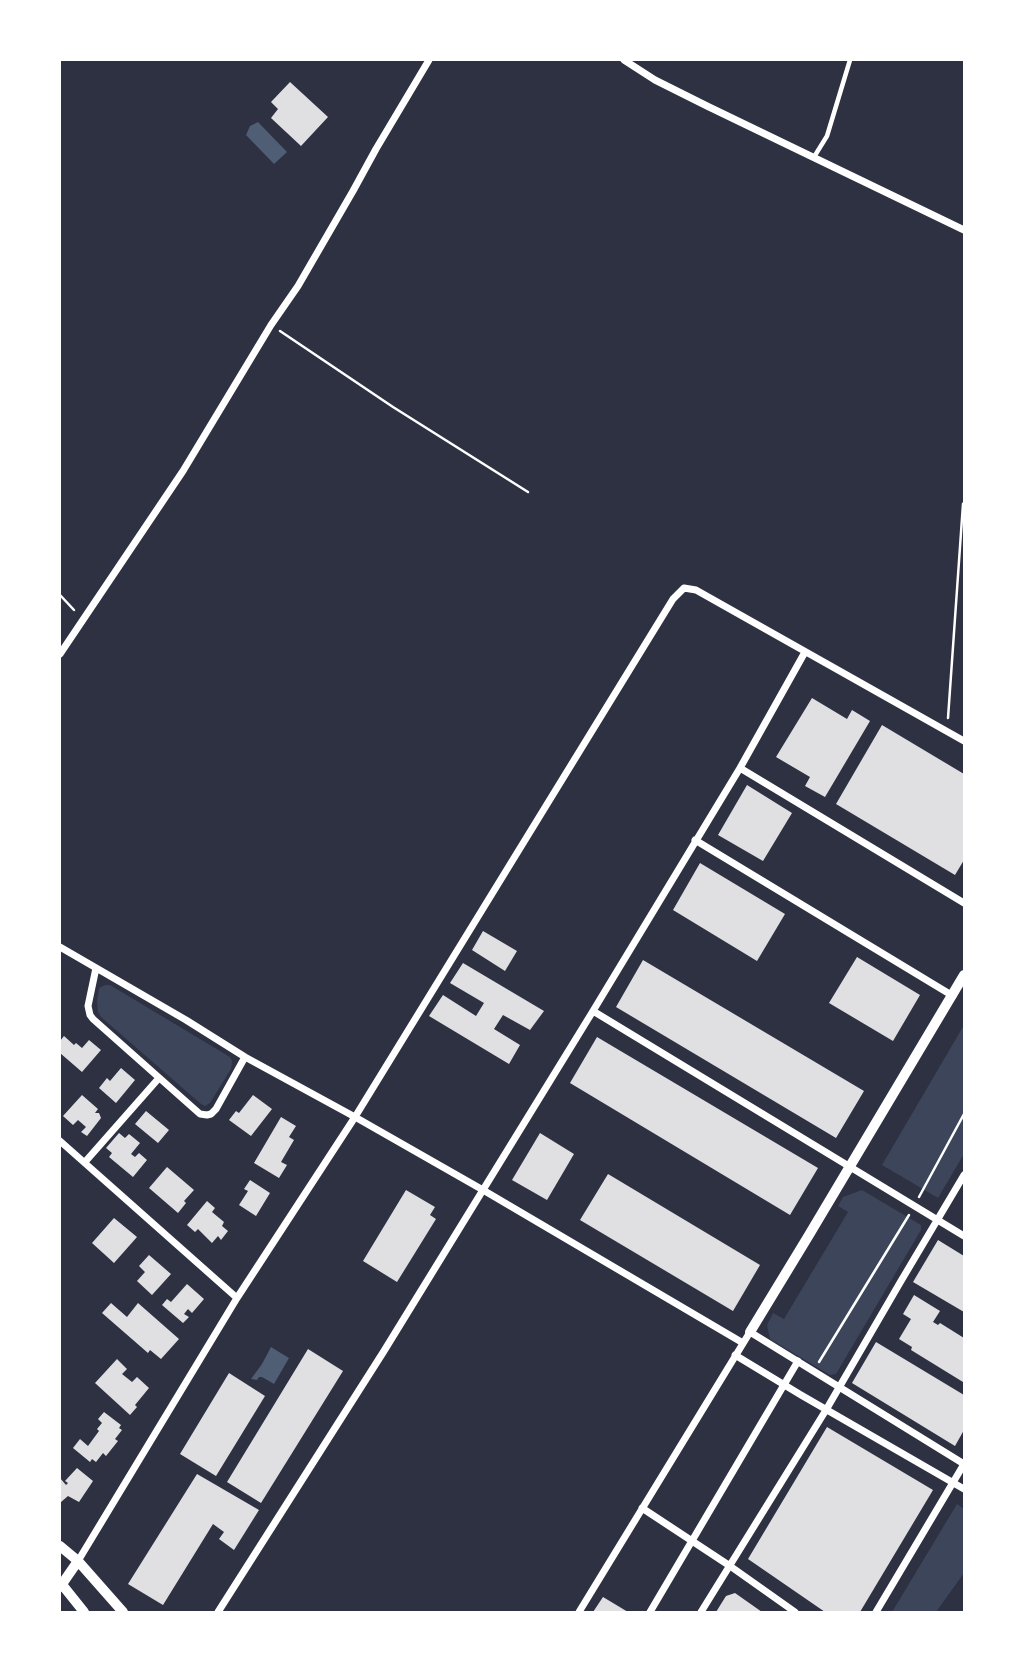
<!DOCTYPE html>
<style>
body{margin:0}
#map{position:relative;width:1024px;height:1672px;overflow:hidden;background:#2d3142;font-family:"Archivo Narrow",sans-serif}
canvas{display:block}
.frame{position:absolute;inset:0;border:61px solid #fff;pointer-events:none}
</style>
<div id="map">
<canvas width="1024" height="1672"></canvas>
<div class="frame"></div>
</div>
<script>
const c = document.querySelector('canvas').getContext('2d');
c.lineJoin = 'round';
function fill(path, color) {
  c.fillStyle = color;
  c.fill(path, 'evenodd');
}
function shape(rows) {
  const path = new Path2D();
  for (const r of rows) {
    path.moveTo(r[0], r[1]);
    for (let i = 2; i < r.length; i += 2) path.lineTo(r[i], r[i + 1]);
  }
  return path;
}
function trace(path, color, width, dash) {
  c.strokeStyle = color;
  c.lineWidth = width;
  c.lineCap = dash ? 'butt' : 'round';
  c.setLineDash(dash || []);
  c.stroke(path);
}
fill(shape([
 [105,985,110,985,230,1057,232,1061,231,1069,210,1103,205,1106,201,1104,101,1017,98,1012,97,1001,99,988],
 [964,1025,964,1154,938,1198,882,1165],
 [862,1190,921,1225,921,1230,836,1374,830,1375,770,1339,767,1325,773,1313,784,1319,848,1212,838,1206,843,1197],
 [957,1504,964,1509,964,1573,936,1612,892,1612]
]), '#3c4559');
fill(shape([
 [258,122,287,152,274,164,246,135,250,126],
 [271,1347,289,1358,274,1384,262,1377,259,1377,257,1380,251,1379,262,1364]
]), '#4f5d75');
fill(shape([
 [290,82,328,117,301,146,271,118,278,109,271,102],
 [812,698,847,719,852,710,870,721,825,797,805,786,810,777,776,757],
 [882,725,964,774,964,860,955,875,836,804],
 [747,785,792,813,763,861,718,835],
 [700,863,785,914,757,961,673,910],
 [483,931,517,951,505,971,472,950],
 [857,957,920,995,893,1041,829,1003],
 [643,960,864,1091,836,1138,616,1007],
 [463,963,544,1011,530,1030,503,1015,494,1029,520,1045,509,1064,429,1016,443,995,476,1016,484,1003,450,983],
 [64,1036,74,1045,76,1043,82,1048,89,1040,101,1050,82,1072,60,1053,60,1041],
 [597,1037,818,1168,790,1215,570,1083],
 [121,1068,135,1080,116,1103,99,1088,107,1078,110,1081],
 [82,1095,98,1109,95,1113,99,1113,101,1118,87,1136,81,1132,86,1127,78,1120,73,1125,63,1116],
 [253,1095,272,1109,251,1136,229,1120,236,1111,239,1113],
 [146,1111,169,1130,158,1143,135,1124],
 [281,1117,296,1126,289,1137,294,1140,281,1162,287,1165,279,1178,254,1163],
 [119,1133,125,1138,129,1134,140,1143,131,1154,135,1157,139,1153,147,1160,133,1177,109,1157,112,1153,106,1148],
 [540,1133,574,1154,547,1200,512,1180],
 [167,1167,194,1190,184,1201,186,1203,178,1213,149,1188],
 [608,1174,760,1265,733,1311,580,1220],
 [250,1180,270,1193,256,1216,239,1205,248,1191,244,1189],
 [406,1190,435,1207,430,1215,436,1219,397,1282,363,1261],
 [207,1201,215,1208,212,1212,224,1222,222,1226,228,1231,221,1240,218,1236,212,1243,198,1229,195,1232,187,1225],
 [114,1218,137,1237,114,1263,92,1243],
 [938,1240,964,1256,964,1312,913,1282],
 [149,1255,171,1274,152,1295,137,1281,145,1272,139,1266],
 [187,1284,204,1299,192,1313,188,1309,184,1314,189,1317,183,1323,162,1305,167,1299,171,1302],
 [914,1295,940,1311,933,1322,938,1325,940,1323,964,1338,964,1378,963,1382,911,1350,912,1347,899,1339,911,1319,903,1314],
 [111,1303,127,1317,138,1303,179,1339,161,1359,150,1350,148,1353,102,1313],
 [876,1342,964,1395,964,1430,955,1446,852,1383],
 [308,1349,343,1371,261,1503,227,1482],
 [117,1359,127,1369,122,1374,132,1382,137,1377,149,1388,135,1405,137,1407,130,1415,95,1383],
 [229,1373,265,1396,216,1476,180,1454],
 [104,1412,121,1425,119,1428,122,1430,115,1439,118,1441,106,1456,103,1453,96,1462,92,1459,90,1462,73,1448,80,1439,88,1446,99,1431,97,1429,102,1423,98,1419],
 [827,1427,933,1490,860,1612,825,1612,748,1559],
 [77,1468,93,1481,79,1502,68,1496,61,1502,60,1500,60,1478,66,1485,68,1483,65,1481],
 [197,1474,259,1510,234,1550,219,1539,224,1532,213,1524,163,1605,128,1584],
 [735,1593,762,1612,716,1612,726,1596],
 [603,1597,628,1612,593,1612]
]), '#e0e0e3');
trace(shape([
 [280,331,393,407,528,492],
 [60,595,74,610],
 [948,718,963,504,964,503],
 [919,1197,964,1114],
 [819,1362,909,1215]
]), '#fff', 2.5);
trace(shape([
 [814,157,827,136,850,60]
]), '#fff', 4.5);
trace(shape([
 [624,60,655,80,707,106,964,230],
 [60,654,183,471,271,325,298,286,353,191,376,149,429,60],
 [740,768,964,903],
 [695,840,953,996],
 [60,947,186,1020,245,1057,355,1117,483,1190,743,1343],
 [96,968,88,1006,90,1015,93,1019,200,1114,207,1115,211,1114,216,1109,245,1057],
 [593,1011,964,1236],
 [60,1141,237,1298],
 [85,1162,159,1078],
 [735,1355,801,1395,964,1489],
 [642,1508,730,1566,795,1612],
 [78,1561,237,1298,355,1117,673,599,684,588,696,590,964,741],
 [218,1612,384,1351,593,1011,740,768,805,652],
 [579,1612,750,1332,964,1464],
 [650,1612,798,1361],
 [701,1612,826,1410,901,1281,964,1175],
 [876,1612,964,1464]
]), '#fff', 7);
trace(shape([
 [750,1332,809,1235,964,975],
 [60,1546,78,1561,123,1612],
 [60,1582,84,1612],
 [60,1587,78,1561]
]), '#fff', 10);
</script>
